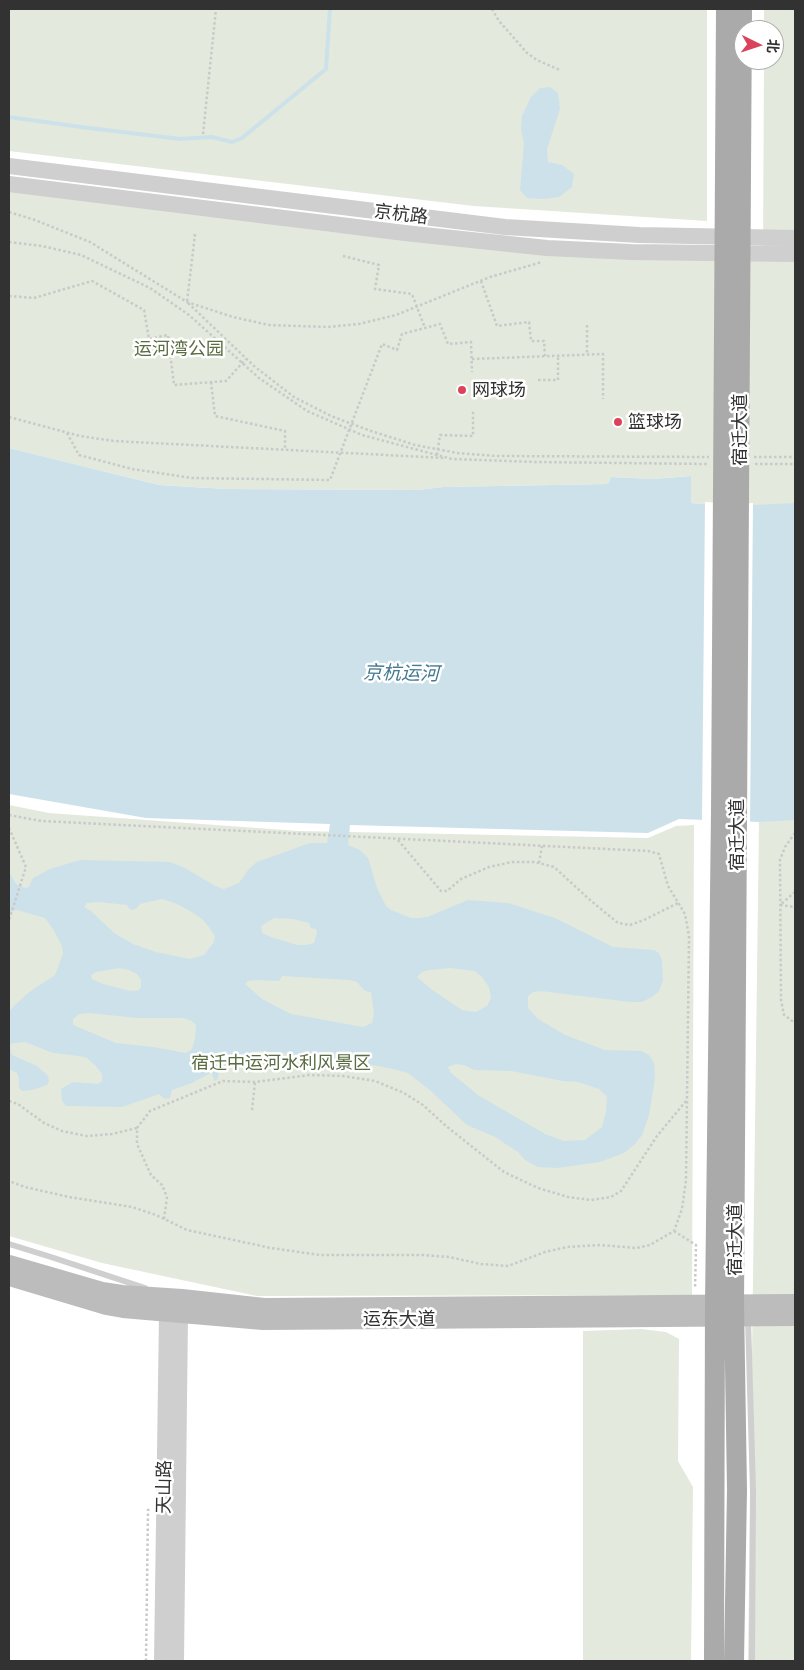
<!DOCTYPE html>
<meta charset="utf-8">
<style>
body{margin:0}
#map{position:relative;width:804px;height:1670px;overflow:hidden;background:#fff;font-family:Ubuntu,"Noto Sans SC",sans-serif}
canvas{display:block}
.frame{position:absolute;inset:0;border:10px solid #323232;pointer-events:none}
.north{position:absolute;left:734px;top:20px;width:50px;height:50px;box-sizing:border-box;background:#fff;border:1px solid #adadad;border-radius:50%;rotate:94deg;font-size:14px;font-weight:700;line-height:20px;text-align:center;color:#323232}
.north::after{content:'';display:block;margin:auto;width:18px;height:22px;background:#db435d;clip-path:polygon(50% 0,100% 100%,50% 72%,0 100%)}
</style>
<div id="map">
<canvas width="804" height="1670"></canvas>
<div class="frame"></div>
<div class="north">北</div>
</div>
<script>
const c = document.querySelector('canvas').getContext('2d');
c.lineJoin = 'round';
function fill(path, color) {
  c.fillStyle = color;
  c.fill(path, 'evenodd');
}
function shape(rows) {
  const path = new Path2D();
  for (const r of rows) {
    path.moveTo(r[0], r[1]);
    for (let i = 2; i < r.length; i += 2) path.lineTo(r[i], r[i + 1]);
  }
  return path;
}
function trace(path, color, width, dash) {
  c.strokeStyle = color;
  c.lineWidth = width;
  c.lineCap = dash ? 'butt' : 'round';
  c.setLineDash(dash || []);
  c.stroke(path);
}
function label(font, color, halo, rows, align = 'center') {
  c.font = font + ' Ubuntu,"Noto Sans SC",sans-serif';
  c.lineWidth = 5;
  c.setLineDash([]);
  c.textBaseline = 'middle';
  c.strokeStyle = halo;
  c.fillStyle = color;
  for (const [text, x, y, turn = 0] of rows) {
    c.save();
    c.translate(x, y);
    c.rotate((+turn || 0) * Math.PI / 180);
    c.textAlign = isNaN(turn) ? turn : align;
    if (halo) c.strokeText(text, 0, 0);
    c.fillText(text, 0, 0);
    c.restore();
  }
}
fill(shape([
 [9,9,707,9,707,221,474,206,9,151],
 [764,9,795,9,795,1661,748,1661,759,822,759,505,734,506,691,503,690,476,653,479,611,477,608,484,443,487,418,490,226,489,159,485,9,448,9,188,331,232,763,260,764,60,774,60,774,30,764,30],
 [9,805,49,813,299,831,648,838,676,826,694,825,692,1295,257,1296,102,1263,9,1236],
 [641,1329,666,1332,679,1339,678,1461,693,1487,691,1661,583,1661,583,1331]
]), '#e3e9dc');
fill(shape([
 [550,87,558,93,560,109,547,149,548,162,562,165,574,174,572,187,559,197,543,199,527,198,520,190,524,143,521,129,522,116,531,97,540,88],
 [9,448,159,485,226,489,418,490,443,487,608,484,611,477,653,479,691,476,691,503,734,506,795,503,795,820,759,822,679,819,648,833,350,825,348,845,360,850,368,858,377,888,386,906,391,910,411,918,419,918,427,917,468,900,508,903,555,918,613,947,654,950,659,953,662,960,663,981,659,991,652,997,642,1002,630,1002,541,991,533,992,528,996,528,1008,538,1019,565,1035,605,1050,641,1051,649,1055,654,1063,655,1078,649,1115,642,1135,634,1145,624,1153,600,1162,557,1168,538,1167,525,1160,518,1152,495,1137,467,1125,431,1091,408,1073,389,1068,336,1059,261,1051,251,1052,221,1066,217,1080,214,1081,212,1072,192,1083,172,1090,170,1098,165,1099,159,1094,122,1107,75,1106,66,1106,62,1101,61,1089,73,1082,98,1084,102,1081,102,1074,95,1065,87,1058,80,1056,53,1053,25,1042,15,1043,11,1044,10,1047,12,1055,37,1066,48,1076,49,1081,47,1085,32,1090,22,1091,19,1088,19,1078,17,1073,9,1069,9,1011,28,993,55,975,63,954,62,946,53,929,45,918,17,910,9,912,9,872,16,884,25,888,29,887,33,878,50,869,80,860,170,862,185,868,215,886,224,889,239,883,249,869,257,862,310,843,327,843,330,824,146,818,9,794],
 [162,899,177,904,192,912,202,919,209,927,215,936,214,942,204,955,190,959,156,952,133,944,114,933,91,911,84,907,87,903,99,902,127,905,129,909,133,910,137,908,140,904],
 [274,918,293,919,309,923,311,928,316,929,317,933,314,943,306,945,297,945,271,937,262,933,261,926],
 [119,968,129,970,137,974,141,980,141,987,139,990,130,991,103,984,92,979,91,975,96,972],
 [450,968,475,971,482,977,489,987,491,998,487,1006,476,1012,462,1010,431,989,417,977,422,972,429,970],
 [282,976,349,980,357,982,365,991,371,992,374,1014,372,1023,363,1027,291,1014,262,999,245,984,248,981,256,980,279,981],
 [89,1013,137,1018,183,1018,192,1021,196,1025,195,1039,192,1049,186,1053,153,1047,116,1043,73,1025,73,1019,79,1014],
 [456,1064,464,1065,474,1070,511,1071,563,1081,578,1082,599,1089,607,1097,606,1112,602,1127,585,1140,564,1141,545,1134,478,1095,451,1073,448,1067]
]), '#cde1ea');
fill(shape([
 [705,502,734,504,753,503,750,824,702,822]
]), '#fff');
trace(shape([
 [9,117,81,127,180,139,212,137,232,142,242,138,326,69,330,9]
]), '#cde1ea', 4);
trace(shape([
 [492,9,499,21,527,53,537,60,560,70],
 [203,134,216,9],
 [9,212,35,220,90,242,187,302,233,317,269,325,328,327,359,324,396,315,490,277,542,262],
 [195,234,187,302,254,366,294,397,331,416,371,431,415,445,457,453,496,456,709,457],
 [9,242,42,246,81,255,150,288,189,315,259,378,307,411,362,435,452,459,536,462,707,464],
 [343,256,379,265,375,289,412,294,425,328],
 [481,281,497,326,529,322,531,341,544,341,545,356],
 [9,296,34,298,92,281,144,310,149,339,168,335,174,385,226,381,246,359],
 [587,325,587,355],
 [472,359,603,354,603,399],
 [538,380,558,380,558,356],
 [211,382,215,416,285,431,285,450],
 [9,417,80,436,114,441,444,458],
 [67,433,79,455,132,469,192,478,330,480,382,344,397,350,402,334,440,324,448,344,471,342,472,372],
 [437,455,440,435,473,436,473,410],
 [754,457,795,457],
 [755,464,795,464],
 [9,815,41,821,648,851,659,854,668,886,685,914,689,936,686,1180,682,1209,674,1231,650,1245,636,1248,600,1245,567,1247,545,1252,508,1266,481,1264,449,1257,423,1255,320,1255,271,1248,187,1230,156,1215,132,1207,69,1197,25,1187,9,1181],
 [9,828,26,867,9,920],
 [795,833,785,847,780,860,781,1000,784,1015,795,1023],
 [398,840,441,891,447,891,461,879,489,867,512,862,535,862,554,867,590,900,618,923,630,925,644,920,678,903],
 [539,863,542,846],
 [795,892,780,905,795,907],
 [9,1101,18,1104,44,1123,62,1131,87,1136,112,1134,137,1128],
 [252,1110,255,1082],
 [164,1219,167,1197,162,1185,151,1175,137,1144,137,1128,150,1111,223,1081,255,1082,310,1075,343,1076,375,1081,404,1093,423,1105,446,1126,504,1172,538,1188,568,1197,591,1200,611,1197,621,1191,657,1136,686,1101],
 [674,1231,696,1245,695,1289],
 [795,1290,795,1282],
 [146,1661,148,1510,151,1508]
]), '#c9c9c9', 2.5, [2.5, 2.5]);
trace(shape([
 [9,1244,51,1257,145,1288],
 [748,1319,753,1491,752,1661]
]), '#cfcfcf', 6);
trace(shape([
 [9,166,505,227,639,235,795,238],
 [9,184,405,233,547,248,631,252,795,254],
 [162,1661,167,1314],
 [176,1661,180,1315]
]), '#cfcfcf', 16);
trace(shape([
 [9,1264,102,1291,122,1294,182,1298,264,1307,795,1303],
 [9,1277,106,1306,123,1309,263,1321,795,1317]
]), '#bcbcbc', 18);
trace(shape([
 [714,1661,715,1303],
 [734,1661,737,1490,734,1304]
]), '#aaa', 20);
trace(shape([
 [715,1303,721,812,726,9],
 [734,1304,742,9]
]), '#aaa', 20);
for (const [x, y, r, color] of [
 [462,390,5,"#db435d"],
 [618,422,5,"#db435d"]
]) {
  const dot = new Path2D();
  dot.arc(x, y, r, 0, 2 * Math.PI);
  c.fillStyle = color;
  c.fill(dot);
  trace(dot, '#fff', 2);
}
label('18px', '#323232', '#fff', [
 ["京杭路",401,214,7],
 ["宿迁大道",740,430,-90],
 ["宿迁大道",737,835,-90],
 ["宿迁大道",735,1240,-90],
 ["运东大道",399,1319],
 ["天山路",164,1487,-89]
]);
label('18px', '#596c42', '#fff', [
 ["运河湾公园",179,349],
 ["宿迁中运河水利风景区",281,1063]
]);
label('18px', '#323232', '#fff', [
 ["网球场",472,390],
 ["篮球场",628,422]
], 'left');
label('italic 19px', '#447a90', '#fff', [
 ["京杭运河",401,673,1]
]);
</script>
